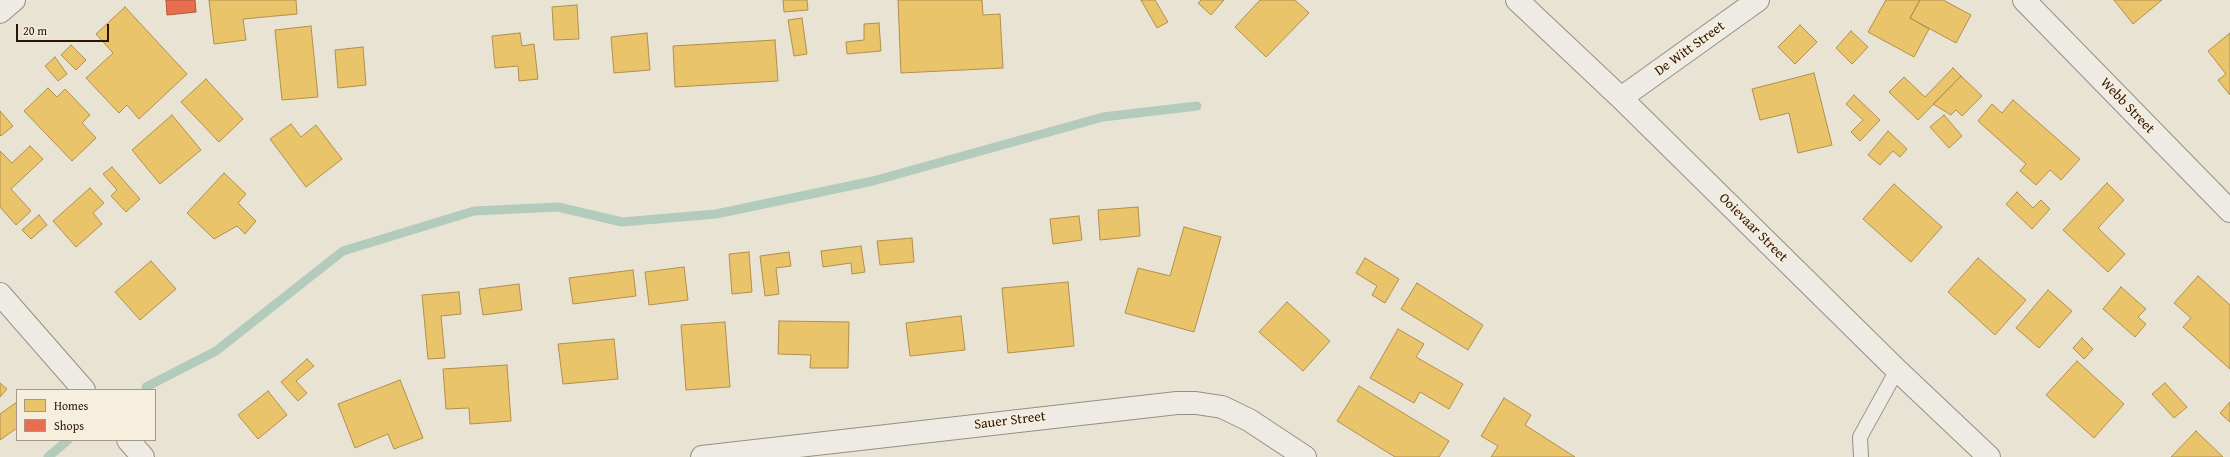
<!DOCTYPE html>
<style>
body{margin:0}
#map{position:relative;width:2230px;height:457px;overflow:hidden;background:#e9e3d4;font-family:"Gentium Book Plus",serif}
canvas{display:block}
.legend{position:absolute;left:16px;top:389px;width:140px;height:52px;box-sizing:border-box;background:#f6efde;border:1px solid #a69787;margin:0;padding:5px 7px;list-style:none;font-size:12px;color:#2e1405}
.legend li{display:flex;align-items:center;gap:8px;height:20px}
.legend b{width:20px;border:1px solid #a69787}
.scale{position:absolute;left:16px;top:24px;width:93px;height:18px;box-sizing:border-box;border:2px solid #2e1405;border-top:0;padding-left:5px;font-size:12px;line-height:14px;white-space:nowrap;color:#2e1405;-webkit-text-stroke:3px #f6efde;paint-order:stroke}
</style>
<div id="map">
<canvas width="2230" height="457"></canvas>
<ul class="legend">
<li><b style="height:11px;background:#e9c46a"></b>Homes</li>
<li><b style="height:11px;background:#e76f51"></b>Shops</li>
</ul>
<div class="scale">20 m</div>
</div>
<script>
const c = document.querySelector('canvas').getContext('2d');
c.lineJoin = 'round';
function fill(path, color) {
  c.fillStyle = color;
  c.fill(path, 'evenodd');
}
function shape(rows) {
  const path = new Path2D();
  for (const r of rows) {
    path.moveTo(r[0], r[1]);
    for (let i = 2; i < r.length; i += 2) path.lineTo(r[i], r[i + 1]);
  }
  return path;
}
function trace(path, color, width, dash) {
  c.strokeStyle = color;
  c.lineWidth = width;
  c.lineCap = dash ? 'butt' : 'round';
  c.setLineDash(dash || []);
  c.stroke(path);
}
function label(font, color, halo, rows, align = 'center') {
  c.font = font + ' "Gentium Book Plus",serif';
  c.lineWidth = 4;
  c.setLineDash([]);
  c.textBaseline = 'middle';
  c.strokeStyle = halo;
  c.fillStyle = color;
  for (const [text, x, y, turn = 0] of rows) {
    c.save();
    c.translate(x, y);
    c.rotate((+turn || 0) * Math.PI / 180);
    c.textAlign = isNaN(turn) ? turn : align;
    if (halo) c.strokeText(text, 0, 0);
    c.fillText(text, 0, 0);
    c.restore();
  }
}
const homes = shape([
 [209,0,296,0,297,14,243,19,246,40,214,44,209,0],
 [783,0,807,0,808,10,784,12,783,0],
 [898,0,982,0,983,15,1000,14,1003,68,901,73,898,0],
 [1141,0,1155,0,1168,22,1157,28,1141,0],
 [1201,0,1224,0,1211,15,1198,3,1201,0],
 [1260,0,1295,0,1309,13,1266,57,1235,27,1260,0],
 [1886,0,1920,0,1910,18,1929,29,1914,57,1868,32,1886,0],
 [1920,0,1943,0,1971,15,1956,43,1910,18,1920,0],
 [2114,0,2162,0,2133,24,2114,0],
 [577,5,579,39,554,40,552,7,577,5],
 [125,7,187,74,139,119,127,105,119,113,86,78,113,53,96,34,125,7],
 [802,18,807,54,794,56,788,20,802,18],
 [879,23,881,51,847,54,846,42,864,40,864,24,879,23],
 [1800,25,1817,42,1795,64,1778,47,1800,25],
 [311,26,318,97,282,100,275,30,311,26],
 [1851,31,1868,47,1852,64,1836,48,1851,31],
 [520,33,522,46,534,44,538,79,519,81,518,66,495,68,492,36,520,33],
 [647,33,650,70,614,73,611,37,647,33],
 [2230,33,2230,95,2218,80,2226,74,2208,51,2230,33],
 [775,40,778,81,675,87,673,46,775,40],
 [71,45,86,60,76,70,61,55,71,45],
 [363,47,366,85,338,88,335,50,363,47],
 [55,57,67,74,58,81,45,66,55,57],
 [1953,68,1961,76,1918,120,1889,92,1904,77,1925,97,1953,68],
 [1814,73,1832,145,1798,153,1789,113,1760,120,1752,89,1814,73],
 [1961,76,1982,96,1962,116,1956,110,1951,115,1933,104,1961,76],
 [206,79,243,119,219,142,181,102,206,79],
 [48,88,57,97,65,89,90,115,82,123,96,138,72,161,24,111,48,88],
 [1854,95,1880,120,1860,141,1851,132,1863,120,1846,104,1854,95],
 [2013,100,2080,159,2061,180,2050,170,2036,185,2020,171,2026,164,1978,121,1992,104,2002,113,2013,100],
 [0,111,13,126,1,136,0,135,0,111],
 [172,115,201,150,160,184,132,150,172,115],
 [1944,115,1962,136,1949,148,1930,127,1944,115],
 [291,124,301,137,316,125,342,159,306,187,270,139,291,124],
 [1888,131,1907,149,1900,157,1893,151,1880,165,1868,155,1888,131],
 [30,146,43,159,11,189,31,211,16,225,0,207,0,151,12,163,30,146],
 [112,167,140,199,126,212,111,196,117,190,103,174,112,167],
 [224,173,246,194,238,203,256,221,245,234,237,226,214,239,187,213,224,173],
 [2107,183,2124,200,2098,228,2125,254,2108,272,2063,230,2107,183],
 [1894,184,1942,227,1911,262,1863,219,1894,184],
 [90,188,104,203,93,213,102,224,76,247,53,221,90,188],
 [2017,192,2033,208,2041,200,2050,209,2032,229,2006,204,2017,192],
 [1138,207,1140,236,1100,240,1098,210,1138,207],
 [39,215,47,225,31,239,22,230,39,215],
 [1079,216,1082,240,1053,244,1050,219,1079,216],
 [1184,227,1221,237,1194,332,1125,313,1138,268,1170,276,1184,227],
 [912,238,914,262,880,265,877,241,912,238],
 [861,246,865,272,852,274,851,263,823,267,821,251,861,246],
 [749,252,752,292,732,294,729,254,749,252],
 [789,252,791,266,776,268,779,294,765,296,760,256,789,252],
 [1365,258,1399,279,1385,303,1372,295,1377,286,1356,273,1365,258],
 [1978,258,2026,300,1995,335,1948,292,1978,258],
 [151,261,176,289,140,320,115,292,151,261],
 [684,267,688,300,649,305,645,272,684,267],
 [633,270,636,296,573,304,569,278,633,270],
 [2198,276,2230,305,2230,369,2183,327,2191,318,2174,303,2198,276],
 [1068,282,1074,346,1008,353,1002,288,1068,282],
 [1417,283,1483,325,1468,350,1401,309,1417,283],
 [519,284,522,310,483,315,479,289,519,284],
 [2121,287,2146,309,2138,317,2146,324,2135,337,2103,309,2121,287],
 [2048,290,2072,311,2039,348,2016,328,2048,290],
 [459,292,461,314,441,316,445,358,428,359,422,295,459,292],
 [1287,302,1330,341,1303,371,1259,332,1287,302],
 [961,316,965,350,910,356,906,323,961,316],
 [779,321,849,322,848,368,810,368,811,355,778,354,779,321],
 [725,322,730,387,686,390,681,325,725,322],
 [1398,329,1424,344,1416,357,1463,384,1449,409,1420,392,1414,403,1370,378,1398,329],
 [2082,338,2093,349,2084,359,2073,348,2082,338],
 [614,339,618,379,563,384,558,344,614,339],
 [307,359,314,366,296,381,307,393,298,401,281,382,307,359],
 [2077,361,2124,404,2094,438,2046,395,2077,361],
 [507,365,511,421,470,424,469,408,446,409,443,369,507,365],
 [400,380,423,438,394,449,388,434,355,448,338,404,400,380],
 [0,383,7,389,0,397,0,383],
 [2165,383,2187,407,2174,418,2152,394,2165,383],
 [1359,386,1449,441,1439,457,1395,457,1337,421,1359,386],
 [268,391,287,415,258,439,238,415,268,391],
 [1504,398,1531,415,1525,425,1575,457,1491,457,1498,446,1481,436,1504,398],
 [17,402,17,428,0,440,0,414,17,402],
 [2230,402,2230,422,2220,413,2230,402],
 [2196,431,2223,457,2171,457,2196,431]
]);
fill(homes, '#e9c46a');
trace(homes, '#b18f4c', 1);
const shops = shape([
 [166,0,195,0,196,12,167,15,166,0]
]);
fill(shops, '#e76f51');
trace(shops, '#b0543a', 1);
trace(shape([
 [146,387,216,351,343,251,474,211,558,207,622,222,716,214,873,181,1103,117,1197,106],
 [48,457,68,440]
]), '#b2cbbc', 9);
const service = shape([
 [1861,457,1860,437,1897,370]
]);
const minor = shape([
 [1517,0,1621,98,1897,370,1989,457],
 [2024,0,2230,211],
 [0,12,14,0],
 [1621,98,1758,0],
 [0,294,84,390],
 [128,440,143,457],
 [702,457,1177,403,1196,403,1222,407,1249,420,1305,457]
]);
trace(service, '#968f85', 16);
trace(minor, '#968f85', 24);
trace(service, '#edebe3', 14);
trace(minor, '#edebe3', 22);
label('14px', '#2e1405', '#f6efde', [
 ["De Witt Street",1690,49,-36],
 ["Webb Street",2127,106,46],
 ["Ooievaar Street",1753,228,45],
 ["Sauer Street",1010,421,-7]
]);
</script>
